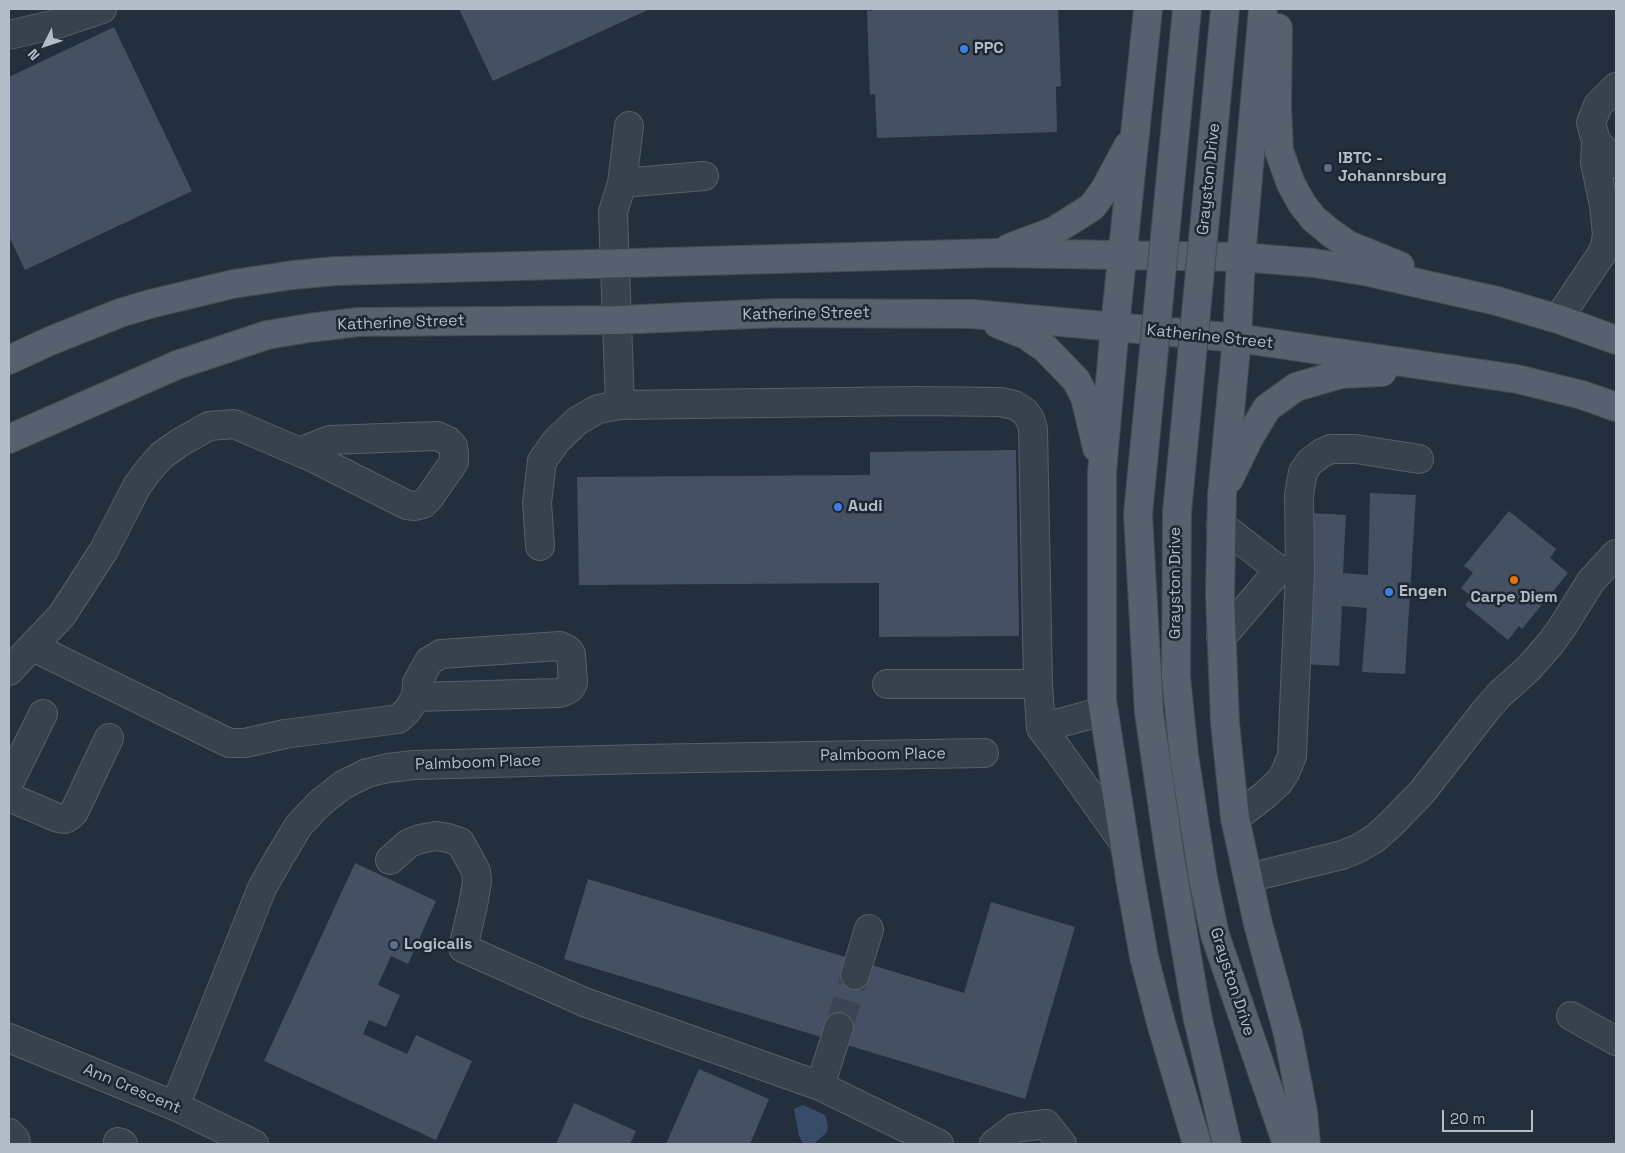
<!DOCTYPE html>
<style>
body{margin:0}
#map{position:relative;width:1625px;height:1153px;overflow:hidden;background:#242f3e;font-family:"Space Grotesk",sans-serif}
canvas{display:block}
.frame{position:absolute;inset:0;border:10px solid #b4bcc9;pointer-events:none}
.north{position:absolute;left:20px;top:20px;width:50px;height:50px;-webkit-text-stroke:4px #1d2633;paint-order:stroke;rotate:229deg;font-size:14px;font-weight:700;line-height:20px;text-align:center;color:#b4bcc9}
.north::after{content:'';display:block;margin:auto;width:18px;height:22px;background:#b4bcc9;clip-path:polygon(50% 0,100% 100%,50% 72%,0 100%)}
.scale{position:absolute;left:1442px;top:1110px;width:91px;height:22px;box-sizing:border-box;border:2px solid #b4bcc9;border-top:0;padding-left:6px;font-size:15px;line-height:18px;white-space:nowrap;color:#b4bcc9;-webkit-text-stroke:4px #1d2633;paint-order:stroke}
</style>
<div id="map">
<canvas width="1625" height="1153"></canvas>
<div class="frame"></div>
<div class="north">N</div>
<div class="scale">20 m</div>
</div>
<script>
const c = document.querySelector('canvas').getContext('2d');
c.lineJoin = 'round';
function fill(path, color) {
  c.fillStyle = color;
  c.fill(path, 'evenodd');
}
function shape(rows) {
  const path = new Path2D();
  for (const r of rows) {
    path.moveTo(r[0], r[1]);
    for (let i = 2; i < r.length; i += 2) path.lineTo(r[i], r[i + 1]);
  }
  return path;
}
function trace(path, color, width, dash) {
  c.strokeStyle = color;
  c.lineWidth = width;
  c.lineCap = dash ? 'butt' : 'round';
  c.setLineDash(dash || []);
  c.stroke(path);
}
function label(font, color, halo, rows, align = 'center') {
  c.font = font + ' "Space Grotesk",sans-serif';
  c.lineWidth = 5;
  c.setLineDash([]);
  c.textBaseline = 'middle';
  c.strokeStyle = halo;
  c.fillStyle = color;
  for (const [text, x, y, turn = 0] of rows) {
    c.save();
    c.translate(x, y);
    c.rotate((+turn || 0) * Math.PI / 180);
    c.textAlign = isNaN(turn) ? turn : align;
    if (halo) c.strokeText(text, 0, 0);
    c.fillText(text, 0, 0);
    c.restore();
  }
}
fill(shape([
 [803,1105,825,1115,828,1125,827,1132,815,1143,803,1143,799,1136,794,1109]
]), '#394c67');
fill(shape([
 [459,9,650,9,493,81],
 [872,9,1058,9,1061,86,1056,87,1057,132,877,138,875,94,870,95,867,10,872,11],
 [114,27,192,191,25,270,9,236,9,77],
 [1016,450,1019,636,879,637,879,583,579,585,577,477,870,475,870,452],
 [1370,493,1416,495,1405,674,1362,672,1367,608,1342,606,1339,666,1302,664,1310,513,1346,515,1343,573,1368,575],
 [1509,511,1556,549,1550,558,1568,573,1522,629,1519,626,1508,640,1465,605,1472,597,1461,588,1473,573,1464,566],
 [355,863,436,901,408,964,391,956,378,985,400,995,386,1027,369,1020,363,1034,407,1054,416,1035,472,1061,436,1140,264,1061],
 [588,879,964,993,991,902,1075,927,1025,1099,564,959],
 [699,1069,769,1099,750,1144,666,1144],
 [574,1103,636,1131,630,1144,556,1144]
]), '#455162');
trace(shape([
 [839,1027,855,975]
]), '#3a4453', 28, [28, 14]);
const minor = shape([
 [9,35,60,23,102,9],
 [1596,141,1616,164],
 [622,183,629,126],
 [1558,319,1601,255,1605,246,1607,235,1604,205,1595,163,1596,141,1591,123,1598,105,1616,87],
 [620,405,917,401,1000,402,1014,405,1024,411,1030,419,1033,429,1038,684,887,684],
 [1221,525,1279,570,1300,570],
 [540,546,537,503,542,461,557,440,577,421,598,409,620,405,613,212,622,183,704,176],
 [1221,638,1279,570],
 [33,647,229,743,245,743,285,734,398,719,407,711,416,697,417,683,429,661,441,654,560,646,568,650,571,654,573,683,570,688,565,691,558,693,416,697],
 [9,671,62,615,104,550,137,486,148,471,161,456,179,443,209,426,234,424,302,453,310,456,407,505,415,506,423,504,429,498,454,462,454,454,453,446,448,441,437,436,330,440,309,448,302,453],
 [1038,684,1041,728,1058,750,1125,844],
 [1041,728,1104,711],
 [9,783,43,714],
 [9,797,58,818,65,819,70,816,74,812,109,738],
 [1235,818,1265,795,1279,782,1285,773,1292,756,1300,570,1299,495,1303,472,1310,462,1322,453,1331,449,1356,449,1419,459],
 [390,860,409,843,420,839,436,836,448,838,460,842,476,871,477,882,473,905,463,948,584,1002,820,1086,939,1144],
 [1248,878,1342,855,1359,848,1374,839,1390,825,1422,792,1486,710,1499,695,1529,668,1550,644,1563,626,1591,581,1616,554],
 [855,975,869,929],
 [1571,1016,1616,1041],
 [9,1038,175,1106,254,1144],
 [820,1086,839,1027],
 [175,1106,262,888,279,858,299,825,320,803,343,785,367,773,388,768,414,765,641,759,984,753],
 [9,1133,15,1139,16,1144],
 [118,1142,123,1144],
 [994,1144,1015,1128,1046,1124,1062,1144]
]);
const major = shape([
 [1148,9,1115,326,1102,472,1102,700,1131,884,1144,957,1161,1023,1197,1144],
 [1263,9,1241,257,1237,338,1222,495,1220,595,1225,723,1235,818,1258,924,1288,1034,1303,1112,1306,1144],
 [1278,28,1277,107,1279,151,1291,184,1302,204,1314,219,1331,233,1348,245,1400,266],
 [1009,248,1054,231,1092,207,1105,189,1128,146],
 [998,324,1026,335,1046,349,1076,380,1085,397,1097,448],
 [9,360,50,341,120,313,150,304,233,284,293,275,336,271,996,253,1241,257,1314,263,1369,272,1497,301,1558,319,1616,340],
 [9,439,177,365,267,335,309,328,358,322,617,320,778,313,973,314,1237,338,1517,379,1582,395,1616,407],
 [1229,479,1249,438,1267,408,1296,387,1341,374,1382,372],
 [1177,512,1176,677,1184,755,1203,878,1215,935,1287,1144],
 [1138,514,1149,713,1170,857,1197,1015,1227,1144]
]);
trace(minor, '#565f6c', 30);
trace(major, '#414a57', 30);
trace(minor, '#38414e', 28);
trace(major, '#56606e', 28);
const majorBridge = shape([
 [1177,512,1225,9],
 [1138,514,1187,9]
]);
trace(majorBridge, '#414a57', 30, []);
trace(majorBridge, '#56606e', 28);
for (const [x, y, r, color] of [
 [964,49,5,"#3f7fe0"],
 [1328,168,5,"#5c6f8a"],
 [838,507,5,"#3f7fe0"],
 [1514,580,5,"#e8710a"],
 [1389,592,5,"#3f7fe0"],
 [394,945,5,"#5c6f8a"]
]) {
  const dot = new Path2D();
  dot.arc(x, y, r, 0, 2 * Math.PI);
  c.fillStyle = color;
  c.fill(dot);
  trace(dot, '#1d2633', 2);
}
label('bold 16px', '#b4bcc9', '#1d2633', [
 ["PPC",974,49],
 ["IBTC -",1338,159],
 ["Johannrsburg",1338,177],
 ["Audi",848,507],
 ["Engen",1399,592],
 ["Carpe Diem",1514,598,"center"],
 ["Logicalis",404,945]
], 'left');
label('16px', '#b4bcc9', '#1d2633', [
 ["Grayston Drive",1209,179,-84],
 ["Katherine Street",806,314,-1],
 ["Katherine Street",401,323,-2],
 ["Katherine Street",1210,337,6],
 ["Grayston Drive",1176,583,-90],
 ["Palmboom Place",883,755,-1],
 ["Palmboom Place",478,763,-2],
 ["Grayston Drive",1232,982,72],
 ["Ann Crescent",132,1089,23]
]);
</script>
